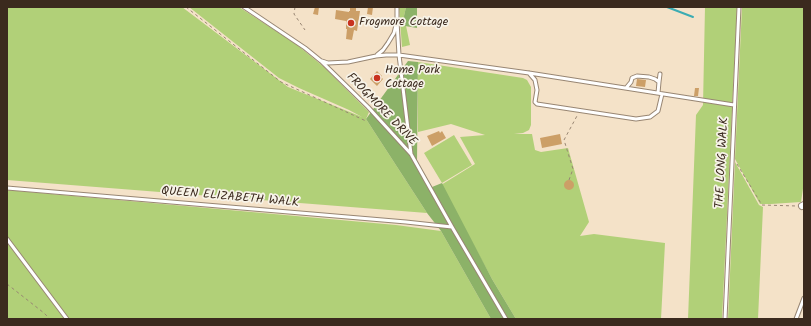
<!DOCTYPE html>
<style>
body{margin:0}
#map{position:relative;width:811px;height:326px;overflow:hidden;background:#f4e2c8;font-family:Kalam,sans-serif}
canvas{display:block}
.frame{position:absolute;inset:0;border:8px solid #3b2a1e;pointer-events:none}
</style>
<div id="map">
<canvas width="811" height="326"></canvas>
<div class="frame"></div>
</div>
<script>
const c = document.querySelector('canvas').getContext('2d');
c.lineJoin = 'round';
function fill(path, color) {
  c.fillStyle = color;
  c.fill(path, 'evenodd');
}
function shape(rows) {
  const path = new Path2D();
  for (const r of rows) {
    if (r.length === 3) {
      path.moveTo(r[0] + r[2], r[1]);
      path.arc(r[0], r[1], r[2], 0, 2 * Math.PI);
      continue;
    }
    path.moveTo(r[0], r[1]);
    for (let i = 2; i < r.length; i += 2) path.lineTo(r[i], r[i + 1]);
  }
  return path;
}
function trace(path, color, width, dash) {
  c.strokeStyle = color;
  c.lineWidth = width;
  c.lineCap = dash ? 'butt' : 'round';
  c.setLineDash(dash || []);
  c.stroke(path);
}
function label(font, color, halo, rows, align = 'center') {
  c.font = font + ' Kalam,sans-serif';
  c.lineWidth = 3.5;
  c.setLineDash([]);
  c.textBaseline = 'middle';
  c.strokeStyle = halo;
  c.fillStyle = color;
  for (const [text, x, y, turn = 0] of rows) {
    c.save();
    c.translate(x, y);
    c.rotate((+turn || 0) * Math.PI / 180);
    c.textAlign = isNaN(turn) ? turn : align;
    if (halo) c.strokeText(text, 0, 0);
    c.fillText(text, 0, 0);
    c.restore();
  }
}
fill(shape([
 [7,7,182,7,288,87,362,117,349,110,299,88,279,78,189,7,239,7,296,44,324,67,369,112,366,119,427,213,7,180],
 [399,7,406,7,404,16,410,45,402,47],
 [705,7,737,7,722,319,688,319,696,115,703,105],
 [742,7,804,7,804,182,801,202,771,204,760,204,735,159],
 [418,62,523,78,527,80,531,87,531,125,529,130,523,133,514,134,532,134,535,150,541,152,568,148,589,222,580,236,594,234,665,243,661,319,516,319,492,279,441,185,475,164,460,137,485,135,451,124,418,132],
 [454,135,472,165,442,183,424,153],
 [735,162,759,205,763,207,758,319,728,319],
 [7,190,396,225,441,231,491,319,7,319]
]), '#b1d078');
fill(shape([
 [406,7,417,7,417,28,405,26,404,16],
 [408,61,418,62,417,162,432,187,442,183,492,279,516,319,491,319,441,231,427,213,366,119]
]), '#8cb268');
trace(shape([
 [667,7,693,17]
]), '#3bacb3', 2);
fill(shape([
 [315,7,319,7,318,15,313,14],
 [350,7,356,7,356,11,360,11,357,31,354,30,352,40,346,39,347,29,346,29,346,21,335,19,336,10,349,12,349,11,350,11],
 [368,7,373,7,372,15,367,14],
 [377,71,382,76,381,77,383,79,377,86,370,79],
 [637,79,646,80,645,87,636,86],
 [695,88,699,88,698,96,694,96],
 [439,131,440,133,442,131,446,138,432,146,427,136],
 [560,134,562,144,542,148,540,138],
 [569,185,5]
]), '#cc9f67');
const lane = shape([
 [244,7,305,48,321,61,368,107,411,154,452,227,506,319],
 [397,7,397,21,399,55,529,73,734,105],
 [377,55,383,50,388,43,394,33,396,25],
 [322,61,328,63,348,62,376,56,386,55,399,55,411,154],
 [529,73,535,80,537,90,535,102,537,104,636,119,650,117,658,111,662,94],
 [659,82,660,74],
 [626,88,631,82,632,78,637,76,649,77,655,79,659,82,658,93],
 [7,188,406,222,452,227],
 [7,239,67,319],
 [725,319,739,7],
 [796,319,804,298]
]);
const street = shape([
 [802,206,804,205]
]);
trace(lane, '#988673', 5);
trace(street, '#988673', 8);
trace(shape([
 [186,7,281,82,366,121],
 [295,7,294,14,305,30],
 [737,164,762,205,797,206],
 [569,180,573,169,564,140,578,114],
 [7,284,44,313,50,319]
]), '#988673', 1, [3, 3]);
trace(lane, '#fff', 3);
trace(street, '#fff', 6);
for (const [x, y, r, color] of [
 [351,23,4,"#c8321e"],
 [377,78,4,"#c8321e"]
]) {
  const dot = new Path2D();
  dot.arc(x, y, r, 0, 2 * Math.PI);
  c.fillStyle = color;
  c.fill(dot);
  trace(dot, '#f7f3e8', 1.5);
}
label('12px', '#3b2a1e', '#f7f3e8', [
 ["Frogmore Cottage",359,23],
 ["Home Park",385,71],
 ["Cottage",385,85]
], 'left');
label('12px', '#3b2a1e', '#f7f3e8', [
 ["FROGMORE DRIVE",381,110,46],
 ["THE LONG WALK",723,163,-87],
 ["QUEEN ELIZABETH WALK",230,198,5]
]);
</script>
